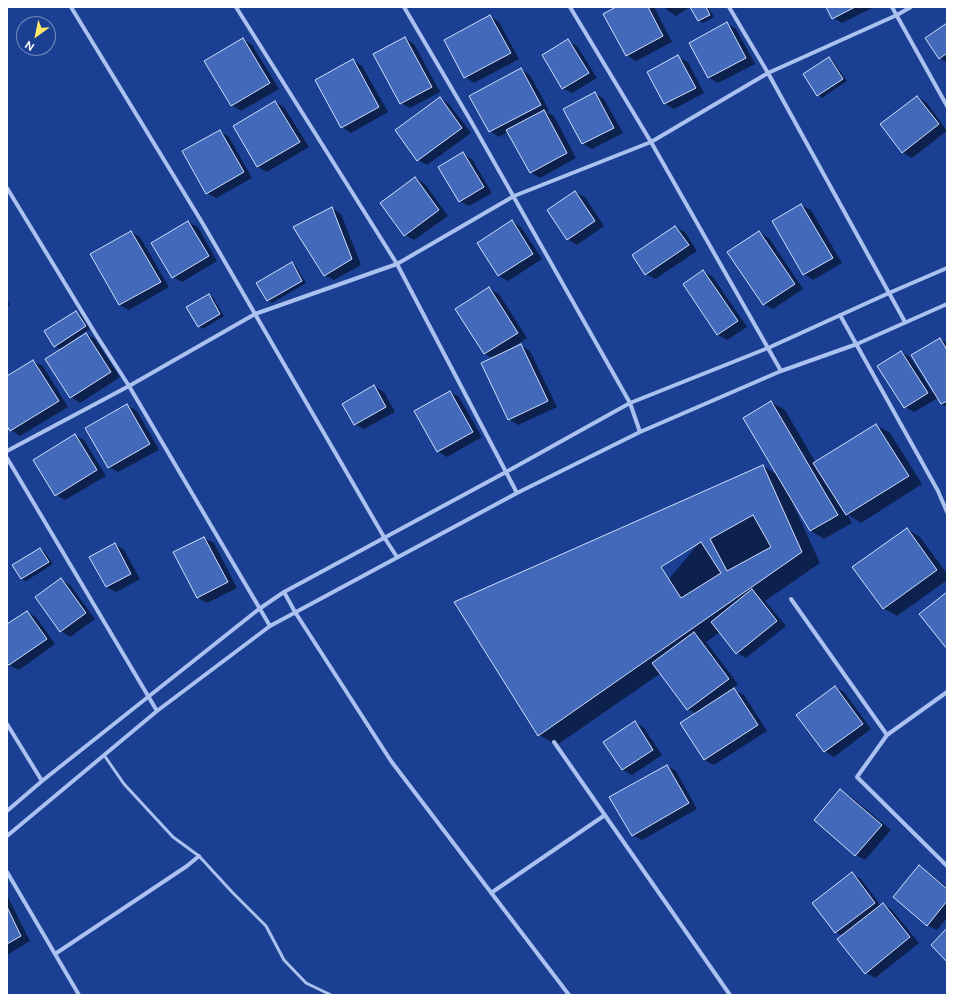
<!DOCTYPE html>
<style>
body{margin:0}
#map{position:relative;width:954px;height:1002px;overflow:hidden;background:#1a3f93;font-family:Figtree,sans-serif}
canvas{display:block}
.frame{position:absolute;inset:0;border:8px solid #fff;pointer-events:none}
.north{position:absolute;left:16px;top:16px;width:40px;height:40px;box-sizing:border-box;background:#1a3f93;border:1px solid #768cbe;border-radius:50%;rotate:213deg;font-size:11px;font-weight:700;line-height:16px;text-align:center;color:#fff}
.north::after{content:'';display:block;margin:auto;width:14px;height:18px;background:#ffe869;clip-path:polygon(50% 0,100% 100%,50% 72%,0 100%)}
</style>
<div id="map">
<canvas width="954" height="1002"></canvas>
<div class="frame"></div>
<div class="north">N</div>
</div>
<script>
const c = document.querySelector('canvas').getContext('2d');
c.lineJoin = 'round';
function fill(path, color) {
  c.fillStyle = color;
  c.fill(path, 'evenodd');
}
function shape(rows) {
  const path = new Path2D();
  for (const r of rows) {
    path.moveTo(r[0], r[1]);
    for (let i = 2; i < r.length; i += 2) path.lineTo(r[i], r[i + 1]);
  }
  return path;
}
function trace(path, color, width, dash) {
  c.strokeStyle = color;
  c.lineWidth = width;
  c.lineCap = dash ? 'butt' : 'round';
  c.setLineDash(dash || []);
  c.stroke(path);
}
fill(shape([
 [618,7,654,7,672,42,636,61,626,55],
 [665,7,690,7,676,16,667,10],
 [691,7,708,7,714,17,703,23,699,21],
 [827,7,871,7,872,8,842,23,833,18],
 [490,16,499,22,519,59,474,83,465,77],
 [727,23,736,29,755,64,718,83,709,78,690,43],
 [947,25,947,62,939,58],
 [405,38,414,44,440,92,410,108,401,103],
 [243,39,252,45,279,89,241,111,232,105],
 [568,41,577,46,597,78,572,93,563,88],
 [678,57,688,62,704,93,674,109,665,104,648,72],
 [829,58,833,61,847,81,822,98,818,95],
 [353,60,362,66,388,112,351,133,342,127],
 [521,69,530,75,549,110,546,112,554,116,576,158,540,178,530,172,508,132,499,137,490,131],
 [595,93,604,99,623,133,592,149,583,144,564,109],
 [918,97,927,103,947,131,912,158,902,152],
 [440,98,449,104,471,133,427,165,418,160],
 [275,102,284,107,309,147,267,172,258,167,234,126],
 [220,131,229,137,252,178,216,198,207,193],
 [463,154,472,159,492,193,469,206,460,201],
 [416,178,425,184,448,216,414,240,405,235],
 [575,192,585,197,604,226,577,245,567,239],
 [801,205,811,210,842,263,813,280,804,274],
 [332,208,341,214,361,265,334,280,324,275],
 [512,221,521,227,542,259,508,281,499,276,478,243],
 [188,222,198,227,217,261,182,282,173,277],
 [675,227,685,232,697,251,655,279,646,274],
 [131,232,140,237,169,287,129,310,120,305,91,255],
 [759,232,769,238,803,289,773,309,764,304],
 [292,264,296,266,306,283,272,303,268,300],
 [703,271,713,277,747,327,727,340,718,335,684,284],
 [489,288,499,294,527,338,510,349,511,350,521,345,530,351,557,407,518,425,509,419,493,358,485,354,456,309],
 [209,295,213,297,224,316,203,329,199,326],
 [7,300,10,305,7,307],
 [76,312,80,314,90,329,75,339,76,340,86,334,95,339,120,377,80,403,71,397,61,350,55,346,45,332],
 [940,339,947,343,947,407,941,404,938,398,914,412,905,407,901,352,910,357,933,393,934,392],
 [33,361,43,366,68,407,20,436,11,430,7,424,7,377],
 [374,386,384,392,395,412,364,429,355,424],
 [450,392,459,397,482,437,447,457,438,451],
 [771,402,785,410,816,463,876,425,890,433,922,484,861,523,847,514,852,523,824,539,811,531,794,503,793,504,820,563,765,601,786,626,746,658,737,653,720,632,706,642,738,684,728,692,729,693,734,690,744,695,767,731,714,765,704,760,696,714,688,709,661,673,557,745,539,735,763,466,778,475],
 [127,405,137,411,159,450,118,472,109,467],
 [75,435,84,440,106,476,65,500,56,495],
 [907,529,920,537,947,574,947,580,897,616,883,608],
 [204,538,214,543,237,588,207,603,198,598,175,553],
 [115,544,124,550,140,579,116,592,106,587],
 [40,549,44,551,53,564,26,581,22,579],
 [61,579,70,585,95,619,70,637,61,631,36,598],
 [27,612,36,617,55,644,19,670,9,665,7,661,7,626],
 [835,687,844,692,871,729,834,757,825,751,797,715],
 [635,722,644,728,662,755,632,775,623,770,605,742],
 [667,766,676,771,697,809,642,840,632,835],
 [840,790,850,796,891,830,865,860,856,855,815,820],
 [919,867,928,872,947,887,947,918,937,930,927,925],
 [852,874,861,879,881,906,883,904,892,910,919,943,875,978,866,973,843,936,836,932],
 [7,895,30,941,7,955]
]), '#0007');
const building = shape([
 [616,7,648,7,663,36,626,56,603,14,616,7],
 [690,7,706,7,710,15,698,21,690,7],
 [826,7,855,7,832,19,826,7],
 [490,15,511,53,464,78,444,40,490,15],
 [727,22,746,58,708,78,689,43,727,22],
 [947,23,947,53,939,59,925,38,947,23],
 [405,37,432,87,400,104,373,54,405,37],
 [243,38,270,83,231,106,204,61,243,38],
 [568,39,589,73,562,89,542,55,568,39],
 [678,55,696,88,664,104,647,72,678,55],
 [829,57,843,79,817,96,803,74,829,57],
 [353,59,379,107,341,128,315,80,353,59],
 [521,68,541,105,489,132,469,96,521,68],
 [595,92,614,128,582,144,563,109,595,92],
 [917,96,939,124,902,153,880,124,917,96],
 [440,97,462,128,417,161,395,130,440,97],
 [275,101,300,142,257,167,233,126,275,101],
 [544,110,567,153,530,173,506,130,544,110],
 [220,130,244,172,206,194,182,151,220,130],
 [463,152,484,187,459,202,438,167,463,152],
 [415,177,439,210,404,236,380,203,415,177],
 [575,191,595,221,567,240,547,210,575,191],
 [801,204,833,258,803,275,772,221,801,204],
 [332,207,352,259,324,276,293,227,332,207],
 [512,220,533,254,498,276,477,243,512,220],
 [188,221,209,256,172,278,151,243,188,221],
 [675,226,689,245,645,275,632,255,675,226],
 [131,231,161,282,119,305,90,254,131,231],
 [759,231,795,284,763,305,727,252,759,231],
 [292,262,302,281,267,301,256,283,292,262],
 [703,270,738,321,717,335,683,284,703,270],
 [489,287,518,333,484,354,455,309,489,287],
 [209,294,220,314,198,327,186,307,209,294],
 [76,311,86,326,54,347,44,331,76,311],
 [86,333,111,372,70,398,45,359,86,333],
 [940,338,947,350,947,401,941,404,911,355,940,338],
 [521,344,548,401,508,420,481,363,521,344],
 [901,351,928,393,904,408,877,366,901,351],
 [33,360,59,401,10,431,7,426,7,376,33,360],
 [374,385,386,407,354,425,342,404,374,385],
 [450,391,473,432,437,452,414,411,450,391],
 [771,401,838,515,810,531,743,418,771,401],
 [127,404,150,444,108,468,85,428,127,404],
 [876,424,909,476,846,515,813,463,876,424],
 [75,434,97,470,55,496,33,460,75,434],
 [763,465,802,552,538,736,454,602,763,465],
 [753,515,771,547,727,571,710,539,753,515],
 [907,528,937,570,883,609,852,567,907,528],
 [204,537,228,582,197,598,173,552,204,537],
 [701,542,721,573,681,598,661,567,701,542],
 [115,543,131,574,106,587,89,557,115,543],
 [40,548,49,562,21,579,12,565,40,548],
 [61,578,86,613,60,632,35,597,61,578],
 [752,589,777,621,736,654,711,622,752,589],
 [947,592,947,649,919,614,947,592],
 [27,611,47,639,9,665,7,663,7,624,27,611],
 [694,632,729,679,687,710,652,663,694,632],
 [835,686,863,724,824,752,796,715,835,686],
 [734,688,758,725,704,760,680,723,734,688],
 [635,721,653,750,622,770,603,742,635,721],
 [667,765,689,803,632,836,609,797,667,765],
 [840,789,882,825,855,856,814,820,840,789],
 [919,865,947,889,947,901,927,926,893,897,919,865],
 [852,872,875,903,835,933,812,903,852,872],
 [883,903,910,937,865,974,837,939,883,903],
 [7,907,21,936,7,944,7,907],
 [947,928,947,962,931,945,947,928]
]);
fill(building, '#4369ba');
trace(building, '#d1dffb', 1);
trace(shape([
 [104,755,124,784,173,837,199,856,232,892,266,926,284,960,306,983,331,995]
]), '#abc1ef', 3);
trace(shape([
 [71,7,203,224,384,537,397,557],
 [236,7,397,264,517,493],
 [404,7,472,123,630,403,640,432],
 [570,7,651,142,781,371],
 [729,7,768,73,905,322],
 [892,7,947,106],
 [7,188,95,333,129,386,270,626],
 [840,315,938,491,947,512],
 [7,451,129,386,255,314,397,264,514,196,651,142,768,73,897,15,911,7],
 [7,458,157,711],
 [284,592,295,612,391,761,569,995],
 [791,599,887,735,947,692],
 [7,724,42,781],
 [887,735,857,777,947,866],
 [554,742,730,995],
 [7,811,42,781,259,609,284,592,506,472,630,403,768,348,889,293,947,268],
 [7,836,157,711,270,626,517,493,640,432,781,371,857,344,947,304],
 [7,872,79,995],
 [491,893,605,815],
 [55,954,187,866,199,856]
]), '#abc1ef', 4);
</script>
